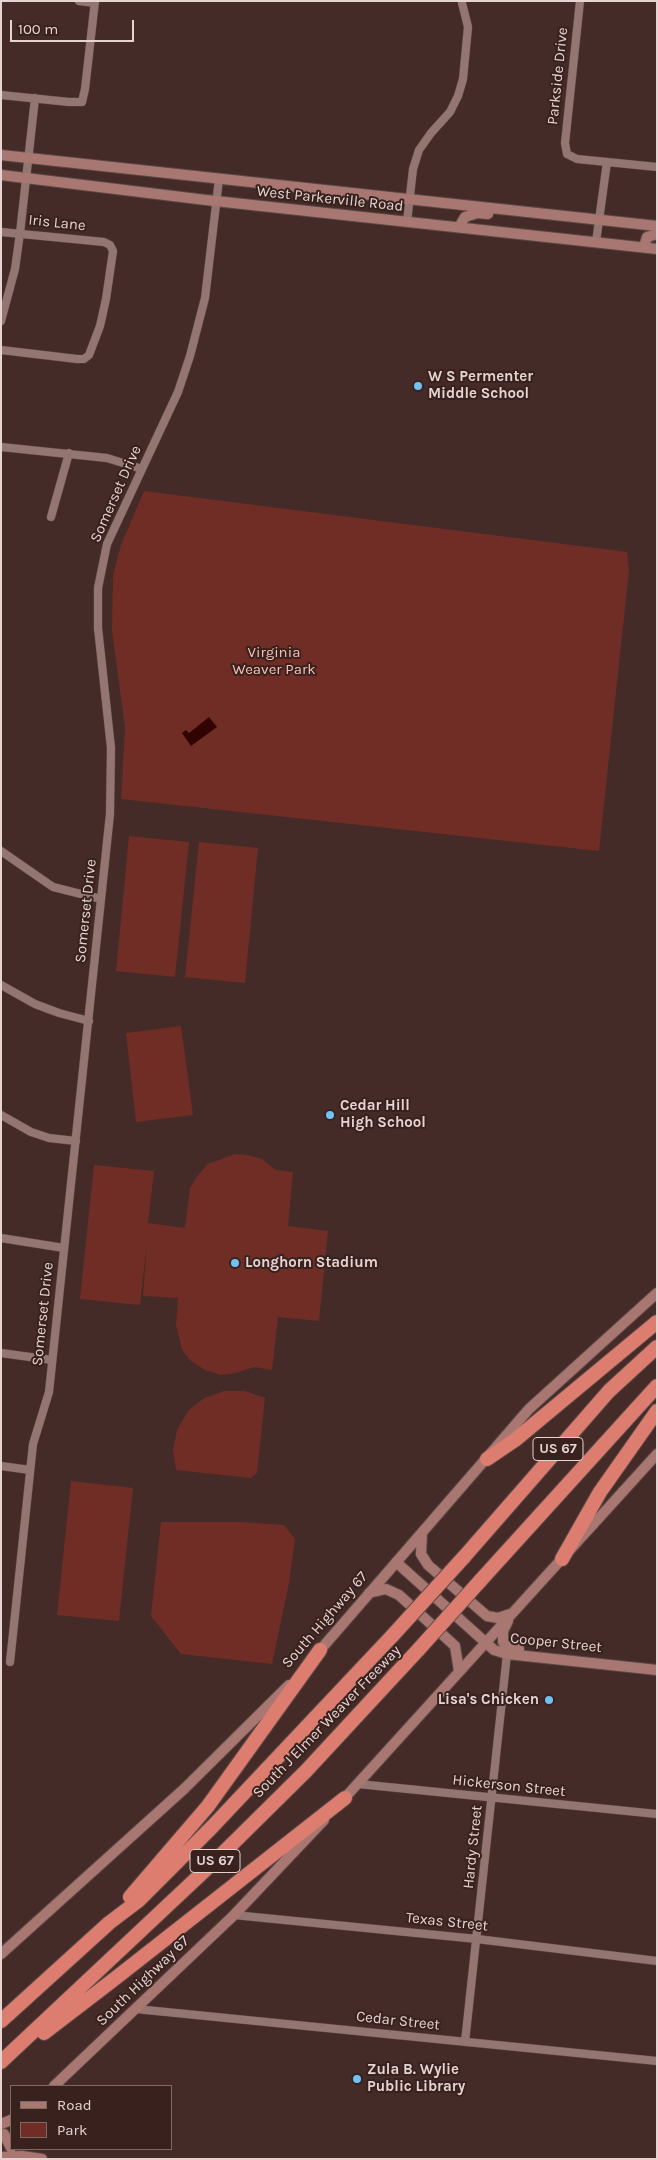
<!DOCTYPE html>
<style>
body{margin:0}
#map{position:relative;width:658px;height:2160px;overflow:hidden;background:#442b27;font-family:Karla,sans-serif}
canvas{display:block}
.frame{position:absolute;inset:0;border:2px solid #e5d4d2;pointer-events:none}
.legend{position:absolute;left:10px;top:2085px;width:162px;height:65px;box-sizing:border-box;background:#39211d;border:1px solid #7e6965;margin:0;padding:6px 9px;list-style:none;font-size:15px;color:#e5d4d2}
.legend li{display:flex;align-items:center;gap:10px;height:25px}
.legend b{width:25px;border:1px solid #7e6965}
.scale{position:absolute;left:10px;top:20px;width:124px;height:22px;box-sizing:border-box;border:2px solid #e5d4d2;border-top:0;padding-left:6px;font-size:15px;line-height:18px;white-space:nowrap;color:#e5d4d2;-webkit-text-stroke:4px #39211d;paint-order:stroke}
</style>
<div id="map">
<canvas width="658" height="2160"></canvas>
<div class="frame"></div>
<ul class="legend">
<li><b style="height:6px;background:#a97771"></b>Road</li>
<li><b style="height:14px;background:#702d26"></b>Park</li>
</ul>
<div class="scale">100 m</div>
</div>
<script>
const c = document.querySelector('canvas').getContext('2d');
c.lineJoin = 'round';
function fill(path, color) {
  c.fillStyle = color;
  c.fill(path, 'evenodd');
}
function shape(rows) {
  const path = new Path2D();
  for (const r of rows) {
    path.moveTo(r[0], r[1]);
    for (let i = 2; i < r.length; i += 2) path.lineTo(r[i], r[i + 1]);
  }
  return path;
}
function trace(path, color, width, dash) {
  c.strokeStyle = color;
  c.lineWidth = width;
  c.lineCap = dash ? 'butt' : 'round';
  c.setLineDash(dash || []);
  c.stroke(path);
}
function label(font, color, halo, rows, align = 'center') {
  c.font = font + ' Karla,sans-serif';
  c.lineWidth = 4;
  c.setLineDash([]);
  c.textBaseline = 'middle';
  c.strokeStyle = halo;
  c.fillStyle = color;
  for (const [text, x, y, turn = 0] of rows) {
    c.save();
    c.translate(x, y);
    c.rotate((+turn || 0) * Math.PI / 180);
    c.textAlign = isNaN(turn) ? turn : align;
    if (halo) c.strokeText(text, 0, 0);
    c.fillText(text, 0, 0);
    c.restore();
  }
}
fill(shape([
 [144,491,627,552,629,570,599,851,121,799,125,727,112,631,113,575,121,545],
 [129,836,189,842,175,977,116,971],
 [199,842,258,848,245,983,185,977],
 [181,1026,193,1115,136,1122,126,1033],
 [235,1154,247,1155,262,1159,276,1170,293,1172,288,1226,328,1231,319,1321,278,1317,272,1370,254,1367,236,1373,221,1375,205,1370,191,1361,182,1350,176,1325,178,1298,143,1296,147,1241,140,1305,80,1299,94,1165,154,1171,148,1223,185,1228,190,1188,198,1175,208,1164],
 [224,1391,245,1391,265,1398,257,1473,251,1478,176,1470,173,1450,177,1430,188,1411,204,1398],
 [71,1481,133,1488,119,1621,57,1615],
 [161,1522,241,1522,284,1525,295,1539,289,1583,272,1664,181,1654,151,1616]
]), '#702d26');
fill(shape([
 [209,717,217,727,191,746,182,733,186,730,189,733]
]), '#310302');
const street = shape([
 [79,1,95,3],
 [580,1,565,143,567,154,577,159,657,167],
 [1,95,69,102,82,102,85,89,95,1],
 [407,222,413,169,419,150,431,133,450,112,458,96,463,79,468,27,462,3],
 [1,232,104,242,110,245,113,251,106,299,100,326,89,355,84,359,77,359,1,350],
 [596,242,607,162],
 [1,321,15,269,20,233,35,98],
 [1,447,107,458,142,469],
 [51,517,69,453],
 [1,851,53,887,101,899],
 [1,985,35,1004,59,1013,89,1021],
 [1,1115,31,1132,49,1138,76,1141],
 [1,1238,64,1248],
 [1,1353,52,1360],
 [1,1466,30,1470],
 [10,1662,33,1444,49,1392,110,814,111,748,98,628,98,588,107,544,178,392,190,356,205,298,219,179],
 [358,1784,657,1814],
 [234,1915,477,1939,657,1961],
 [136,2009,657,2061],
 [465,2042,507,1654]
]);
const secondary = shape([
 [1,155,657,226],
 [1,175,206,200,657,249],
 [459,227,465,217,477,213,488,214],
 [644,247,647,237,657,234],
 [422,1533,421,1554,428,1565,487,1616,498,1618,510,1614],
 [396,1562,494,1650,507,1654,657,1670],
 [369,1593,386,1589,399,1595,455,1646,459,1671],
 [508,1621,503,1631,503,1642,506,1646,519,1649],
 [315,1656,529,1409,657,1293],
 [341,1802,657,1454],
 [1,1954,184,1789,289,1685],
 [54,2086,234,1915,324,1820],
 [1,2124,11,2120],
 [4,2134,11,2148],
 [1,2157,22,2156,42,2159]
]);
const highway = shape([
 [487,1459,515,1440,657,1322],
 [464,1557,609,1391,657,1347],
 [562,1559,600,1492,657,1411],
 [480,1581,657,1386],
 [130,1897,208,1806,320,1650],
 [1,2021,109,1923,138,1901,213,1826,393,1635],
 [44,2033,117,1977,345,1798],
 [1,2062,216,1860,306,1771,419,1649]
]);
trace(street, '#5e4946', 9);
trace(secondary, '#5e4946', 12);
trace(highway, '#5e4946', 16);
trace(street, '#937571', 8);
trace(secondary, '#a97771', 10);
trace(highway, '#dd7d70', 14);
const highwayBridge = shape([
 [393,1635,464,1557],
 [419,1649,480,1581]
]);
trace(highwayBridge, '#5e4946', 16, []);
trace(highwayBridge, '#dd7d70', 14);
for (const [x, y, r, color] of [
 [418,386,5,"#71c1f5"],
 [330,1115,5,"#71c1f5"],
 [235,1263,5,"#71c1f5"],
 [549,1700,5,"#71c1f5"],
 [357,2079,5,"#71c1f5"]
]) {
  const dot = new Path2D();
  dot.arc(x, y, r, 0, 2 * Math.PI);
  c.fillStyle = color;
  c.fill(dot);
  trace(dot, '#39211d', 2);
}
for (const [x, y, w] of [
 [558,1449,50],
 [215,1861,50]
]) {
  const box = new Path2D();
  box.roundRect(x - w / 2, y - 11.5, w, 23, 4);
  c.fillStyle = '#39211d';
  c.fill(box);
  trace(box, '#e5d4d2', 1);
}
label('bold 14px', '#e5d4d2', null, [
 ["US 67",558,1449],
 ["US 67",215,1861]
]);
label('15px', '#e5d4d2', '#39211d', [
 ["Parkside Drive",558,76,-84],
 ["West Parkerville Road",330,199,6],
 ["Iris Lane",57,223,6],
 ["Somerset Drive",116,494,-66],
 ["Somerset Drive",86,911,-84],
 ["Somerset Drive",43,1314,-84],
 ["South Highway 67",325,1620,-49],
 ["Cooper Street",556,1643,6],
 ["South J Elmer Weaver Freeway",327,1722,-46],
 ["Hickerson Street",509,1786,6],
 ["Hardy Street",473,1847,-84],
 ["Texas Street",447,1922,6],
 ["South Highway 67",143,1981,-44],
 ["Cedar Street",398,2021,6]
]);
label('bold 15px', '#e5d4d2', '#39211d', [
 ["W S Permenter",428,377],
 ["Middle School",428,394],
 ["Cedar Hill",340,1106],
 ["High School",340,1123],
 ["Longhorn Stadium",245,1263],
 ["Lisa's Chicken",539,1700,"right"],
 ["Zula B. Wylie",367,2070],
 ["Public Library",367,2087]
], 'left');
label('15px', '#f6c2ba', '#39211d', [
 ["Virginia",274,653],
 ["Weaver Park",274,670]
]);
</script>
